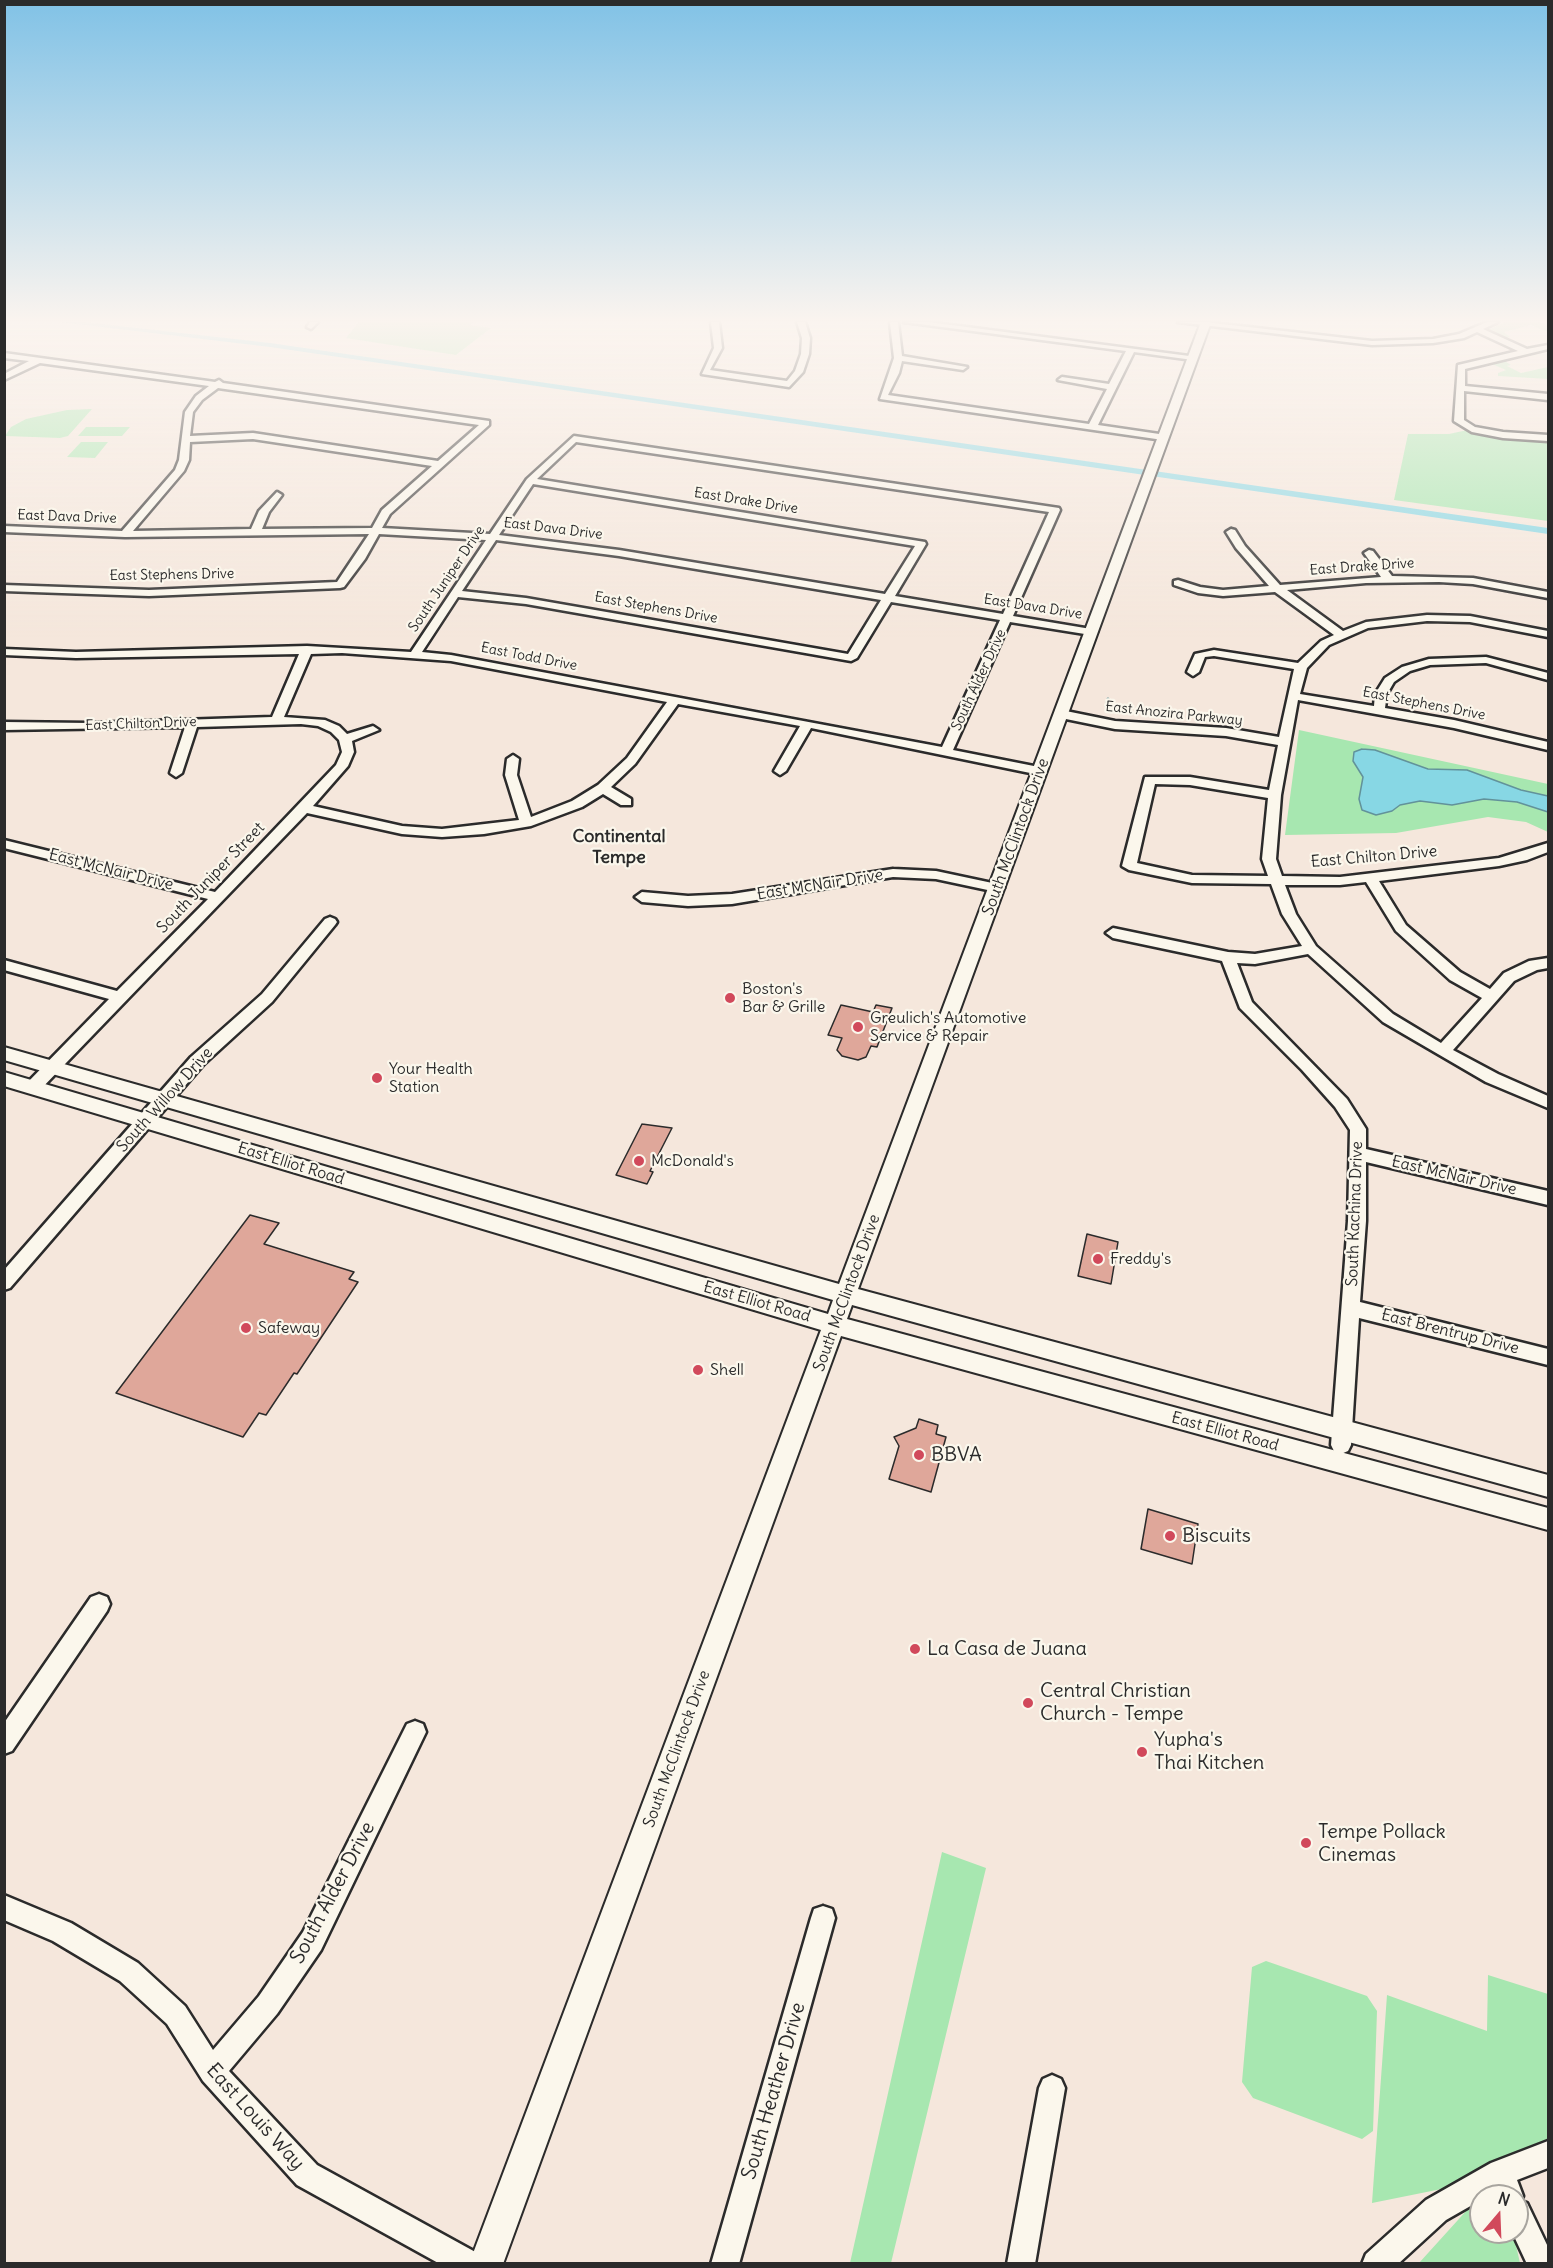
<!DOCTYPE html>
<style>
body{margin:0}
#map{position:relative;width:1553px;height:2268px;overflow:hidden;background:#f5e7dc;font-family:Delius,sans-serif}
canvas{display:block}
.frame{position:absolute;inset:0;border:6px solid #2b2b2b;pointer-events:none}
.north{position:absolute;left:1469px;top:2184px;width:60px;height:60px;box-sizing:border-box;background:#fbf7ec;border:2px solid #a8a59f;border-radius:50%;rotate:19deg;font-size:16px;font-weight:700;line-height:24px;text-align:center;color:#2b2b2b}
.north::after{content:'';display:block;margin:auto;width:21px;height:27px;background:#d1495b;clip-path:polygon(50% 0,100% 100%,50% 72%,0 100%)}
</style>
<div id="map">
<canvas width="1553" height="2268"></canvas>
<div class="frame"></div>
<div class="north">N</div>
</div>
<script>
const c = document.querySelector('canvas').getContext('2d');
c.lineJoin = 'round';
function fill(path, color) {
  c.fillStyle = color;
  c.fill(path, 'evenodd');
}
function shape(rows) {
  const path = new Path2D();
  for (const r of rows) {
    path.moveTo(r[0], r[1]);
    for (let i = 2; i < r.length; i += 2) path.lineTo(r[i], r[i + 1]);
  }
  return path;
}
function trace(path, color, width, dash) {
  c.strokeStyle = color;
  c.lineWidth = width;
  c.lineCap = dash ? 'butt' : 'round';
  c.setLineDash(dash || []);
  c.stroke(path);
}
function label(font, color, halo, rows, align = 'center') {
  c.font = font + ' Delius,sans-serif';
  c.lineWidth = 4.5;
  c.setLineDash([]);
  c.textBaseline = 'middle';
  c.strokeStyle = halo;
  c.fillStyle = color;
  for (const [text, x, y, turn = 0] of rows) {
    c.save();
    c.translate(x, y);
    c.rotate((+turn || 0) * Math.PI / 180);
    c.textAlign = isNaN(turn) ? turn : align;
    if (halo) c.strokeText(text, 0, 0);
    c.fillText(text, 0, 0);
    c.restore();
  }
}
fill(shape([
 [359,322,473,322,469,325,491,328,456,355,346,338],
 [1505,322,1539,322,1548,325,1548,332,1531,325,1504,332,1510,337,1506,338,1486,331],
 [1503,360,1511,365,1507,366,1521,373,1548,367,1548,379,1498,376,1498,373,1506,370,1492,364,1483,364],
 [92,409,68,436,60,438,5,436,11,427,26,419,67,410],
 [86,427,130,427,122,436,78,436],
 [1472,429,1548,438,1548,521,1394,500,1408,434,1449,434],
 [81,442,108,442,95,458,67,457],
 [1299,730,1548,784,1548,832,1526,822,1488,817,1396,833,1285,835],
 [942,1852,986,1868,891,2263,850,2263],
 [1266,1961,1367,1996,1377,2011,1373,2131,1362,2139,1253,2098,1242,2082,1252,1967],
 [1488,1975,1548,1994,1548,2166,1502,2176,1506,2196,1481,2196,1481,2232,1513,2232,1520,2263,1419,2263,1496,2178,1372,2203,1387,1995,1487,2031]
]), '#a7e7b0');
const water = shape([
 [1362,749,1375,750,1428,769,1467,770,1521,790,1548,796,1548,812,1517,802,1484,799,1452,805,1420,801,1400,805,1392,811,1376,815,1362,810,1359,799,1363,777,1353,761,1354,752,1362,749]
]);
fill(water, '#87d7e4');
trace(water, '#62929a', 1.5);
trace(shape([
 [1106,706,1108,699]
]), '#62929a', 3);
fill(shape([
 [60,322,84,322,270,343,1548,528,1548,534,270,347,60,322]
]), '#87d7e4');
const building = shape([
 [841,1005,873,1012,876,1005,892,1008,877,1047,871,1046,866,1057,858,1060,842,1056,837,1050,842,1038,828,1035,841,1005],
 [642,1124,672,1128,650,1171,653,1172,647,1184,616,1175,642,1124],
 [250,1215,279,1223,264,1244,354,1272,349,1279,358,1282,297,1374,294,1373,266,1415,259,1413,243,1437,116,1393,250,1215],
 [1087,1234,1118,1242,1111,1284,1078,1276,1087,1234],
 [919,1419,938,1425,936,1434,946,1437,931,1492,889,1479,899,1446,894,1437,916,1428,919,1419],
 [1148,1509,1198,1524,1192,1564,1141,1549,1148,1509]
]);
fill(building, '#dfa79a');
trace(building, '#2b2b2b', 1.5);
const minor = shape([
 [310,322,318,322,311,329,307,327,310,322],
 [711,322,719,322,722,348,710,370,787,381,795,371,801,354,802,338,797,322,805,322,810,338,809,354,803,372,789,387,702,374,714,348,711,322],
 [890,322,898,322,902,356,967,367,963,370,902,361,899,373,888,395,1089,424,1107,389,1058,380,1062,377,1109,384,1126,351,904,322,928,322,1197,357,1193,360,1134,352,1098,425,1166,435,1168,437,1163,440,880,399,894,358,890,322],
 [1178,322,1204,322,1372,341,1433,339,1459,334,1487,322,1498,322,1483,329,1527,349,1548,345,1548,349,1465,369,1465,386,1548,394,1548,400,1464,391,1464,420,1475,427,1503,432,1548,435,1548,441,1503,438,1472,432,1454,421,1458,365,1518,351,1477,332,1464,338,1433,343,1372,345,1178,322],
 [4,353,215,382,219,380,223,383,489,421,489,425,390,514,382,528,490,534,527,479,574,436,1059,508,1060,510,1013,616,1091,629,1097,632,1091,635,1010,622,953,750,1044,768,1046,771,1040,775,811,728,786,771,780,775,774,771,800,726,678,704,635,764,611,787,631,799,631,805,621,805,603,794,582,807,531,826,484,834,442,837,402,834,307,813,39,1091,33,1093,27,1091,25,1087,27,1083,109,999,4,970,4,960,117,991,208,899,4,848,4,840,215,892,336,765,342,752,339,740,331,732,318,726,301,724,197,727,182,773,176,777,170,773,185,727,4,730,4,722,89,723,272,717,299,654,76,658,4,655,4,649,76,652,307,646,411,652,486,540,379,534,365,559,344,587,340,588,149,596,4,591,4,585,149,590,337,582,369,534,125,537,4,532,4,526,122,531,175,470,179,460,185,412,196,396,209,386,40,363,4,380,4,374,29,361,4,358,4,353],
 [218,388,479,425,438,461,253,433,190,436,193,412,202,400,218,388],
 [253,439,432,466,382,510,372,528,262,529,269,512,282,495,277,492,259,511,251,529,133,531,184,471,189,460,190,442,253,439],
 [576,442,1049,512,1003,614,895,596,926,544,925,542,537,479,576,442],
 [533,484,915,546,885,594,619,550,499,535,533,484],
 [496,540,619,556,881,600,848,654,526,598,462,591,496,540],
 [458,597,526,604,851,661,857,658,891,602,1000,620,942,747,451,655,422,652,458,597],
 [342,653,451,661,667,702,627,758,598,785,572,801,531,817,517,775,519,759,513,755,507,759,505,775,519,820,442,829,402,826,313,806,348,766,354,752,352,741,379,730,373,726,347,734,339,726,325,720,284,717,311,654,342,653],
 [1231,529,1235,530,1245,546,1280,585,1381,577,1364,553,1369,550,1373,551,1392,576,1473,578,1548,592,1548,598,1473,584,1439,582,1366,583,1287,590,1343,631,1366,622,1427,615,1470,616,1548,631,1548,637,1470,622,1427,621,1368,628,1329,645,1307,668,1300,694,1374,706,1375,694,1385,678,1402,667,1429,659,1486,657,1548,673,1548,680,1486,663,1430,665,1410,671,1394,682,1387,694,1385,708,1454,720,1548,742,1548,750,1454,728,1298,700,1281,795,1276,859,1282,876,1340,877,1499,858,1548,843,1548,852,1527,860,1499,866,1379,881,1406,925,1460,972,1490,989,1504,973,1529,961,1548,958,1548,968,1537,970,1514,981,1453,1050,1498,1074,1548,1096,1548,1108,1486,1082,1383,1022,1308,954,1255,964,1237,963,1252,1002,1347,1099,1366,1129,1366,1149,1548,1191,1548,1205,1366,1162,1366,1221,1360,1302,1548,1349,1548,1365,1359,1318,1351,1445,1348,1451,1341,1454,1334,1451,1331,1445,1348,1221,1350,1130,1335,1107,1302,1070,1240,1008,1222,961,1113,938,1106,933,1113,928,1228,952,1255,954,1302,946,1282,914,1271,884,1192,883,1129,870,1122,866,1145,777,1190,777,1269,790,1278,745,1226,736,1115,729,1061,718,1055,714,1061,710,1115,721,1226,728,1279,737,1294,669,1214,656,1205,657,1199,672,1193,676,1187,672,1195,654,1214,650,1298,663,1321,641,1334,635,1275,592,1223,596,1198,593,1174,585,1174,581,1178,580,1200,587,1223,590,1269,586,1236,548,1226,532,1231,529],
 [1155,784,1190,785,1268,798,1262,859,1268,876,1192,875,1137,863,1155,784],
 [1366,882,1396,931,1450,980,1482,998,1441,1043,1393,1014,1316,946,1296,914,1285,885,1340,885,1366,882],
 [893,869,936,871,997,884,1004,888,997,892,936,879,893,877,732,904,688,906,642,902,635,897,642,892,688,896,732,894,893,869],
 [330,917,335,919,337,922,335,925,272,1002,203,1065,10,1288,4,1290,4,1270,191,1057,262,994,325,919,330,917],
 [99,1594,107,1597,110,1604,107,1611,12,1751,4,1754,4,1723,91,1597,99,1594],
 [415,1721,423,1724,426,1732,321,1950,277,2014,229,2071,317,2165,479,2254,483,2264,440,2264,297,2185,203,2081,167,2024,120,1981,53,1941,4,1920,4,1895,71,1923,138,1963,185,2006,213,2050,259,1996,303,1932,407,1724,415,1721],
 [823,1906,832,1909,835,1918,739,2264,711,2264,811,1918,814,1909,823,1906],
 [1052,2075,1061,2079,1065,2088,1035,2264,1007,2264,1039,2088,1043,2079,1052,2075],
 [1548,2141,1548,2168,1517,2180,1523,2196,1521,2201,1527,2203,1548,2247,1548,2264,1527,2264,1512,2232,1517,2232,1517,2196,1495,2196,1494,2192,1481,2196,1481,2200,1446,2220,1398,2264,1362,2264,1366,2254,1426,2200,1491,2163,1548,2141]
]);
const major = shape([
 [1201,322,1211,322,858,1289,1548,1475,1548,1497,852,1305,847,1319,1548,1508,1548,1530,841,1336,503,2264,469,2264,821,1330,4,1086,4,1072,828,1314,833,1300,4,1060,4,1047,839,1284,1201,322]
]);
trace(minor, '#2b2b2b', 5);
trace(major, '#2b2b2b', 4);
fill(minor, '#fbf7ec');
fill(major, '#fbf7ec');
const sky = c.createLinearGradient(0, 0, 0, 640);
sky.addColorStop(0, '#81c2e6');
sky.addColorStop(0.5, '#faf4ef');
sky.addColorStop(1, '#faf4ef00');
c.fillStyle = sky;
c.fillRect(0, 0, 1553, 640);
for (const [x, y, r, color] of [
 [730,998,6,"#d1495b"],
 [858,1027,6,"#d1495b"],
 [377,1078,6,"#d1495b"],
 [639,1161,6,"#d1495b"],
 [1098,1259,6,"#d1495b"],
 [246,1328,6,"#d1495b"],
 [698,1370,6,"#d1495b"],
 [919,1455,6,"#d1495b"],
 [1170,1536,6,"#d1495b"],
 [915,1649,6,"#d1495b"],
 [1028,1703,6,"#d1495b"],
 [1142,1752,6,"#d1495b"],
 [1306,1843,6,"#d1495b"]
]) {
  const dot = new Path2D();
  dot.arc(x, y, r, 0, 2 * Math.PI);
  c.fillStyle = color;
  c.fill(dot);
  trace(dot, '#fbf7ec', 2);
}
label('14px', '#2b2b2b', '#fbf7ec', [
 ["East Drake Drive",746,501,9],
 ["East Dava Drive",67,517,2],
 ["East Dava Drive",553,529,7],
 ["East Drake Drive",1362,567,-4],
 ["East Stephens Drive",172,575,-1],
 ["South Juniper Drive",447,579,-56],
 ["East Dava Drive",1033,607,9],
 ["East Stephens Drive",656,608,10],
 ["East Todd Drive",529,657,11],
 ["South Alder Drive",979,680,-65],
 ["East Stephens Drive",1424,704,11],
 ["East Anozira Parkway",1174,714,6],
 ["East Chilton Drive",141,724,-2]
]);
label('16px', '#2b2b2b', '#fbf7ec', [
 ["South McClintock Drive",1016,837,-70],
 ["East Chilton Drive",1374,857,-5],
 ["East McNair Drive",111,870,14],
 ["South Juniper Street",211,878,-46],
 ["East McNair Drive",820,885,-9],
 ["South Willow Drive",165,1100,-48],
 ["East Elliot Road",291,1164,17],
 ["East McNair Drive",1454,1176,13],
 ["South Kachina Drive",1355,1214,-88],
 ["South McClintock Drive",847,1293,-70],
 ["East Elliot Road",757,1302,16],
 ["East Brentrup Drive",1450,1332,14],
 ["East Elliot Road",1225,1432,15],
 ["South McClintock Drive",677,1749,-70]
]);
label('16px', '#2b2b2b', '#fbf7ec', [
 ["Boston's",742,989],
 ["Bar & Grille",742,1007],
 ["Greulich's Automotive",870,1018],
 ["Service & Repair",870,1036],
 ["Your Health",389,1069],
 ["Station",389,1087],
 ["McDonald's",651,1161],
 ["Freddy's",1110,1259],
 ["Safeway",258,1328],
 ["Shell",710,1370]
], 'left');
label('bold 18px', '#2b2b2b', '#fbf7ec', [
 ["Continental",619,837],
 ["Tempe",619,858]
]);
label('20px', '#2b2b2b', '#fbf7ec', [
 ["BBVA",931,1455],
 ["Biscuits",1182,1536],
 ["La Casa de Juana",927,1649],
 ["Central Christian",1040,1691],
 ["Church - Tempe",1040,1714],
 ["Yupha's",1154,1740],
 ["Thai Kitchen",1154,1763],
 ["Tempe Pollack",1318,1832],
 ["Cinemas",1318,1855]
], 'left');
label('20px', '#2b2b2b', '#fbf7ec', [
 ["South Alder Drive",333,1893,-62],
 ["South Heather Drive",774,2091,-74],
 ["East Louis Way",255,2117,48]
]);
</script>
